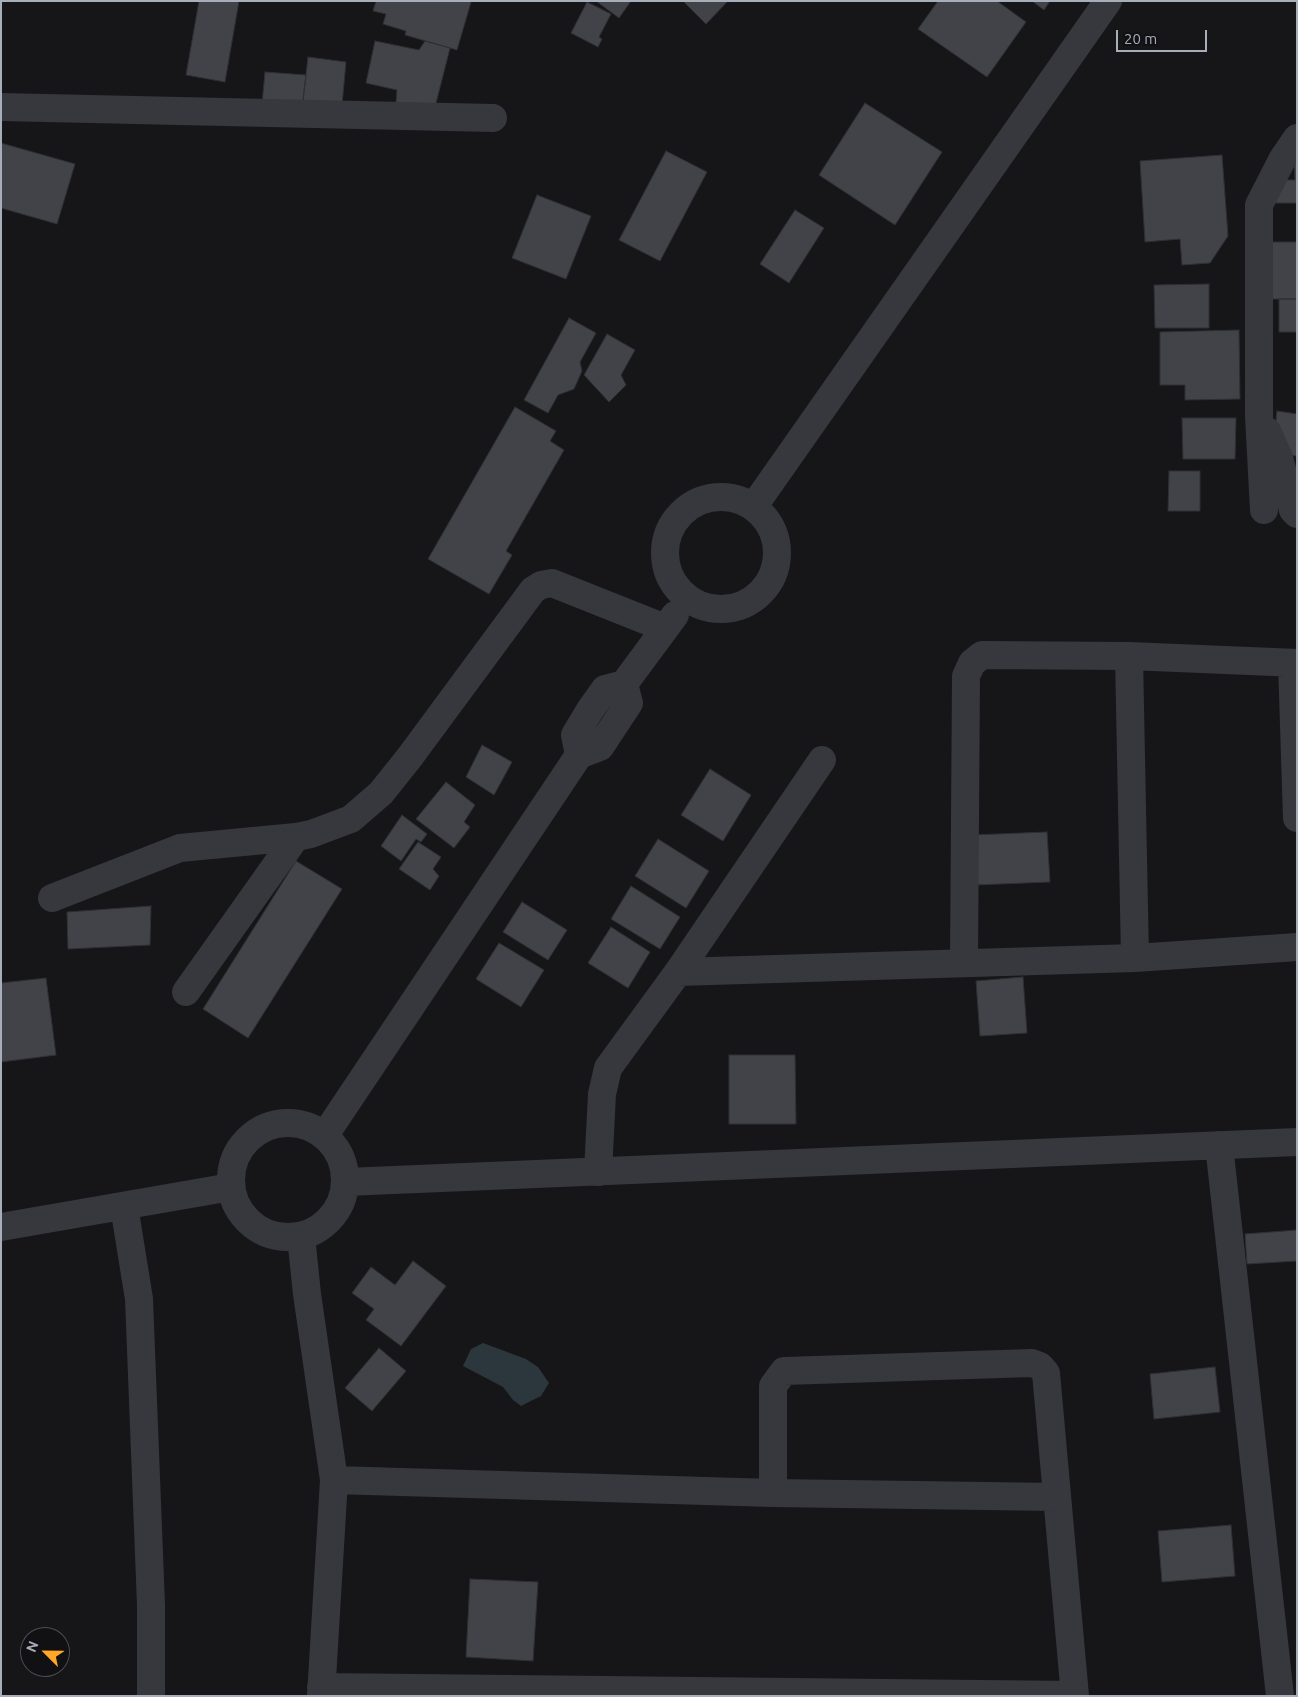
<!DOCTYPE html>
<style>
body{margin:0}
#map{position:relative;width:1298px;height:1697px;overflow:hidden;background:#161618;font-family:Ubuntu,sans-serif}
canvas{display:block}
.frame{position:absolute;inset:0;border:2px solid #a7adb9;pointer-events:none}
.north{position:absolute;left:20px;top:1627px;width:50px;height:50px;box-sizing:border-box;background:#111113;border:1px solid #4d4f55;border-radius:50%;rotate:293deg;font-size:14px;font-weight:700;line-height:20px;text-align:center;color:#a7adb9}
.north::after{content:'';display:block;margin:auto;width:18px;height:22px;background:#ffa727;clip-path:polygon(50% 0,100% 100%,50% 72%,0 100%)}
.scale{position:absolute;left:1116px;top:30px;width:91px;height:22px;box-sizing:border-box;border:2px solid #a7adb9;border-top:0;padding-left:6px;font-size:15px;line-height:18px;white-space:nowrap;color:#a7adb9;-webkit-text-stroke:4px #111113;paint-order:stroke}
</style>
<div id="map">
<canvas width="1298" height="1697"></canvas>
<div class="frame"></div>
<div class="north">N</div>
<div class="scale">20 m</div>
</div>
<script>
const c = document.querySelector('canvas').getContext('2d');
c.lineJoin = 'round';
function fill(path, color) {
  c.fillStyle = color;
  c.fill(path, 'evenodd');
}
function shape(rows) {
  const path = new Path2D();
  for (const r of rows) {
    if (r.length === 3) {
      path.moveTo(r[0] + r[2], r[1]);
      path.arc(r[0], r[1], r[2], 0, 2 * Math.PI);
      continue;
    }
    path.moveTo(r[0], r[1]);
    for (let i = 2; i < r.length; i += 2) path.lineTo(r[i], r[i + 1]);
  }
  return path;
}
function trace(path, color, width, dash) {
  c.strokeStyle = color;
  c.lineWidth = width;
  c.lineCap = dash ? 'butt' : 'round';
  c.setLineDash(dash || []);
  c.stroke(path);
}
fill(shape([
 [483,1343,526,1359,538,1367,549,1383,541,1396,521,1406,513,1400,503,1387,463,1366,471,1349]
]), '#2b363d');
const building = shape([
 [199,1,239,1,225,82,186,75,199,1],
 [376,1,468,1,471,2,457,50,405,35,406,31,383,24,386,14,373,11,376,1],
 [596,1,631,1,619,18,596,1],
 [683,1,728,1,706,24,683,1],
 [938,1,997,1,1026,22,987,77,918,29,938,1],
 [1032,1,1050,1,1044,10,1032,1],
 [587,2,611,14,599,37,602,39,598,47,571,33,587,2],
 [375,41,419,50,425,41,450,48,434,111,396,103,397,90,366,83,375,41],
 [308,57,346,62,342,105,303,101,308,57],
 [265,72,306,75,302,107,262,104,265,72],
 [865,103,942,152,895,225,819,175,865,103],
 [1,143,75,164,57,224,1,208,1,143],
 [1294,143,1297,143,1297,203,1275,203,1274,180,1295,180,1294,143],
 [666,151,707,172,660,261,619,240,666,151],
 [1222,155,1228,236,1210,263,1182,265,1180,239,1145,242,1140,161,1222,155],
 [537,195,591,216,566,279,512,258,537,195],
 [795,210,824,228,789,283,760,264,795,210],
 [1268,242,1297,242,1297,299,1268,299,1268,242],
 [1209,284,1209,328,1155,328,1154,285,1209,284],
 [1279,299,1297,299,1297,332,1279,332,1279,299],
 [569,318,596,333,580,362,582,371,574,389,558,395,548,413,524,400,569,318],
 [1239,330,1240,399,1185,400,1185,385,1160,385,1160,332,1239,330],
 [607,334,635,350,621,375,626,385,609,402,584,375,607,334],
 [515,407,556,431,550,441,564,450,506,551,512,555,489,594,428,559,515,407],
 [1277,411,1297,414,1297,456,1283,455,1274,439,1277,411],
 [1182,418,1236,418,1235,459,1183,459,1182,418],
 [1169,471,1200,471,1200,511,1168,511,1169,471],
 [482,745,512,762,494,795,466,777,482,745],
 [710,769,751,795,723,841,681,815,710,769],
 [446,782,475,805,464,822,470,827,454,848,416,819,446,782],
 [402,815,427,834,421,842,416,839,401,861,381,846,402,815],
 [1047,832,1050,882,975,885,973,835,1047,832],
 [658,839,709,871,686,908,635,876,658,839],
 [418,842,441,857,433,869,439,876,430,890,399,869,418,842],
 [296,861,342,889,248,1038,203,1009,296,861],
 [631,886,680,917,660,949,611,919,631,886],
 [522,902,567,930,548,960,503,932,522,902],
 [151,906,150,945,68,949,67,912,151,906],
 [611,927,650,952,628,988,588,963,611,927],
 [499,943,544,970,521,1007,476,979,499,943],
 [1023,977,1027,1033,980,1036,976,981,1023,977],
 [46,978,56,1055,1,1062,1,983,46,978],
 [729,1055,795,1055,796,1124,729,1124,729,1055],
 [1297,1230,1297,1261,1247,1264,1245,1234,1297,1230],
 [413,1261,446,1286,401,1346,366,1320,374,1309,352,1293,371,1267,395,1285,413,1261],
 [379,1348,406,1371,372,1411,345,1388,379,1348],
 [1215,1367,1220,1412,1154,1419,1150,1374,1215,1367],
 [1231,1525,1235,1576,1162,1582,1158,1531,1231,1525],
 [470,1579,538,1582,533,1661,466,1657,470,1579]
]);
fill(building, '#414348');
trace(building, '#2f3034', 1);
trace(shape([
 [1,107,493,118],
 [1267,431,1279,458,1293,510,1297,514],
 [721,553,56],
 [754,506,1108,1],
 [1264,510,1259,416,1259,205,1282,160,1297,138],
 [1129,656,1135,958],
 [1292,663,1297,818],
 [579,755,575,735,590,710,605,689,624,684,675,615],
 [52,898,180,848,296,837,311,834,351,819,381,793,409,758,533,590,541,585,552,583,665,628],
 [964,962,966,676,972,663,982,655,1129,656,1297,663],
 [678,972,1135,958,1297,947],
 [186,992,296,837],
 [288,1180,57],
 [325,1135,579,755,600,747,629,703,624,684],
 [1219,1145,1280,1696],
 [598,1172,602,1094,608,1068,678,972,822,760],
 [346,1182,1297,1142],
 [124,1206,139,1299,151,1605,151,1696],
 [1,1227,231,1187],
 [301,1236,307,1294,334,1480,321,1696],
 [334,1480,773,1493,1056,1497],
 [773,1493,773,1386,784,1371,1032,1363,1040,1366,1046,1373,1075,1696],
 [321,1687,1075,1695]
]), '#36383d', 28);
</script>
